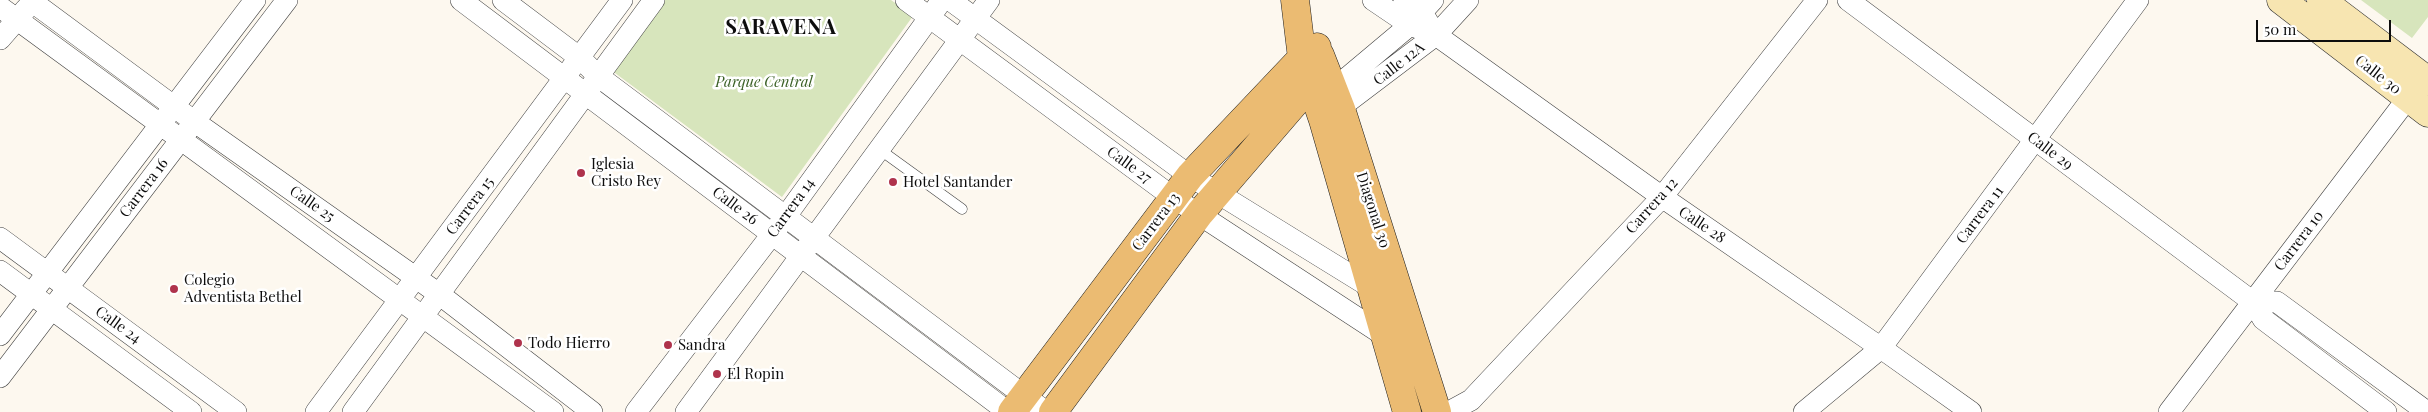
<!DOCTYPE html>
<style>
body{margin:0}
#map{position:relative;width:2428px;height:412px;overflow:hidden;background:#fdf8ef;font-family:"Playfair Display",serif}
canvas{display:block}
.scale{position:absolute;left:2256px;top:20px;width:135px;height:22px;box-sizing:border-box;border:2px solid #0d0d0d;border-top:0;padding-left:6px;font-size:15px;line-height:18px;white-space:nowrap;color:#0d0d0d;-webkit-text-stroke:4px #fff;paint-order:stroke}
</style>
<div id="map">
<canvas width="2428" height="412"></canvas>
<div class="scale">50 m</div>
</div>
<script>
const c = document.querySelector('canvas').getContext('2d');
c.lineJoin = 'round';
function fill(path, color) {
  c.fillStyle = color;
  c.fill(path, 'evenodd');
}
function shape(rows) {
  const path = new Path2D();
  for (const r of rows) {
    path.moveTo(r[0], r[1]);
    for (let i = 2; i < r.length; i += 2) path.lineTo(r[i], r[i + 1]);
  }
  return path;
}
function trace(path, color, width, dash) {
  c.strokeStyle = color;
  c.lineWidth = width;
  c.lineCap = dash ? 'butt' : 'round';
  c.setLineDash(dash || []);
  c.stroke(path);
}
function label(font, color, halo, rows, align = 'center') {
  c.font = font + ' "Playfair Display",serif';
  c.lineWidth = 5;
  c.setLineDash([]);
  c.textBaseline = 'middle';
  c.strokeStyle = halo;
  c.fillStyle = color;
  for (const [text, x, y, turn = 0] of rows) {
    c.save();
    c.translate(x, y);
    c.rotate((+turn || 0) * Math.PI / 180);
    c.textAlign = isNaN(turn) ? turn : align;
    if (halo) c.strokeText(text, 0, 0);
    c.fillText(text, 0, 0);
    c.restore();
  }
}
fill(shape([
 [656,0,891,0,913,16,782,197,611,70],
 [2361,0,2428,0,2428,17,2412,38]
]), '#d7e5bc');
const lane = shape([
 [879,149,962,209]
]);
const street = shape([
 [30,0,195,122,439,294,592,412],
 [461,0,1008,412],
 [503,0,580,58,598,76,1046,412],
 [906,0,1174,198,1385,336],
 [950,0,1190,176,1370,287],
 [1373,0,1410,25,1436,35,1662,197,1881,348,1971,412],
 [1404,0,1422,12,1429,24],
 [1848,0,2253,302,2263,319,2386,412],
 [0,7,553,412],
 [0,39,26,9],
 [1323,98,1410,25,1433,0],
 [1329,116,1436,35,1468,0],
 [0,238,236,412],
 [0,271,191,412],
 [2253,302,2277,302,2427,412],
 [0,335,255,0],
 [0,377,287,0],
 [316,412,622,0],
 [353,412,654,0],
 [636,412,786,216,942,0],
 [686,412,989,0],
 [1449,412,1471,400,1662,197,1817,0],
 [1804,412,1881,348,2138,0],
 [2169,412,2417,86]
]);
const secondary = shape([
 [2281,0,2428,113],
 [2321,0,2428,81]
]);
const primary = shape([
 [1295,0,1302,58,1323,120,1407,412],
 [1320,55,1341,109,1437,412],
 [1012,412,1190,176,1302,58,1317,47],
 [1053,412,1200,213,1311,84,1325,71]
]);
trace(lane, '#404040', 11);
trace(street, '#404040', 22);
trace(secondary, '#2f2f2f', 29);
trace(primary, '#1e1e1e', 29);
trace(lane, '#fff', 10);
trace(street, '#fff', 21);
trace(secondary, '#f7e5b1', 28);
trace(primary, '#ebbb72', 28);
for (const [x, y, r, color] of [
 [581,173,5,"#af334c"],
 [893,182,5,"#af334c"],
 [174,289,5,"#af334c"],
 [518,343,5,"#af334c"],
 [668,345,5,"#af334c"],
 [717,374,5,"#af334c"]
]) {
  const dot = new Path2D();
  dot.arc(x, y, r, 0, 2 * Math.PI);
  c.fillStyle = color;
  c.fill(dot);
  trace(dot, '#fff', 2);
}
label('15px', '#0d0d0d', '#fff', [
 ["Calle 12A",1399,64,-38],
 ["Calle 30",2378,75,38],
 ["Calle 29",2050,151,37],
 ["Calle 27",1129,165,36],
 ["Carrera 16",144,188,-53],
 ["Calle 25",312,204,35],
 ["Carrera 15",470,206,-53],
 ["Calle 26",735,206,37],
 ["Carrera 12",1652,206,-48],
 ["Carrera 14",791,208,-54],
 ["Diagonal 30",1373,210,72],
 ["Carrera 11",1980,215,-53],
 ["Carrera 13",1156,222,-53],
 ["Calle 28",1702,225,34],
 ["Carrera 10",2299,241,-53],
 ["Calle 24",118,325,36]
]);
label('italic 15px', '#395f24', '#fff', [
 ["Parque Central",764,82]
]);
label('15px', '#0d0d0d', '#fff', [
 ["Iglesia",591,164],
 ["Cristo Rey",591,181],
 ["Hotel Santander",903,182],
 ["Colegio",184,280],
 ["Adventista Bethel",184,297],
 ["Todo Hierro",528,343],
 ["Sandra",678,345],
 ["El Ropin",727,374]
], 'left');
c.letterSpacing = '1px';
label('bold 20px', '#0d0d0d', '#fff', [
 ["SARAVENA",781,28]
]);
c.letterSpacing = '0px';
</script>
